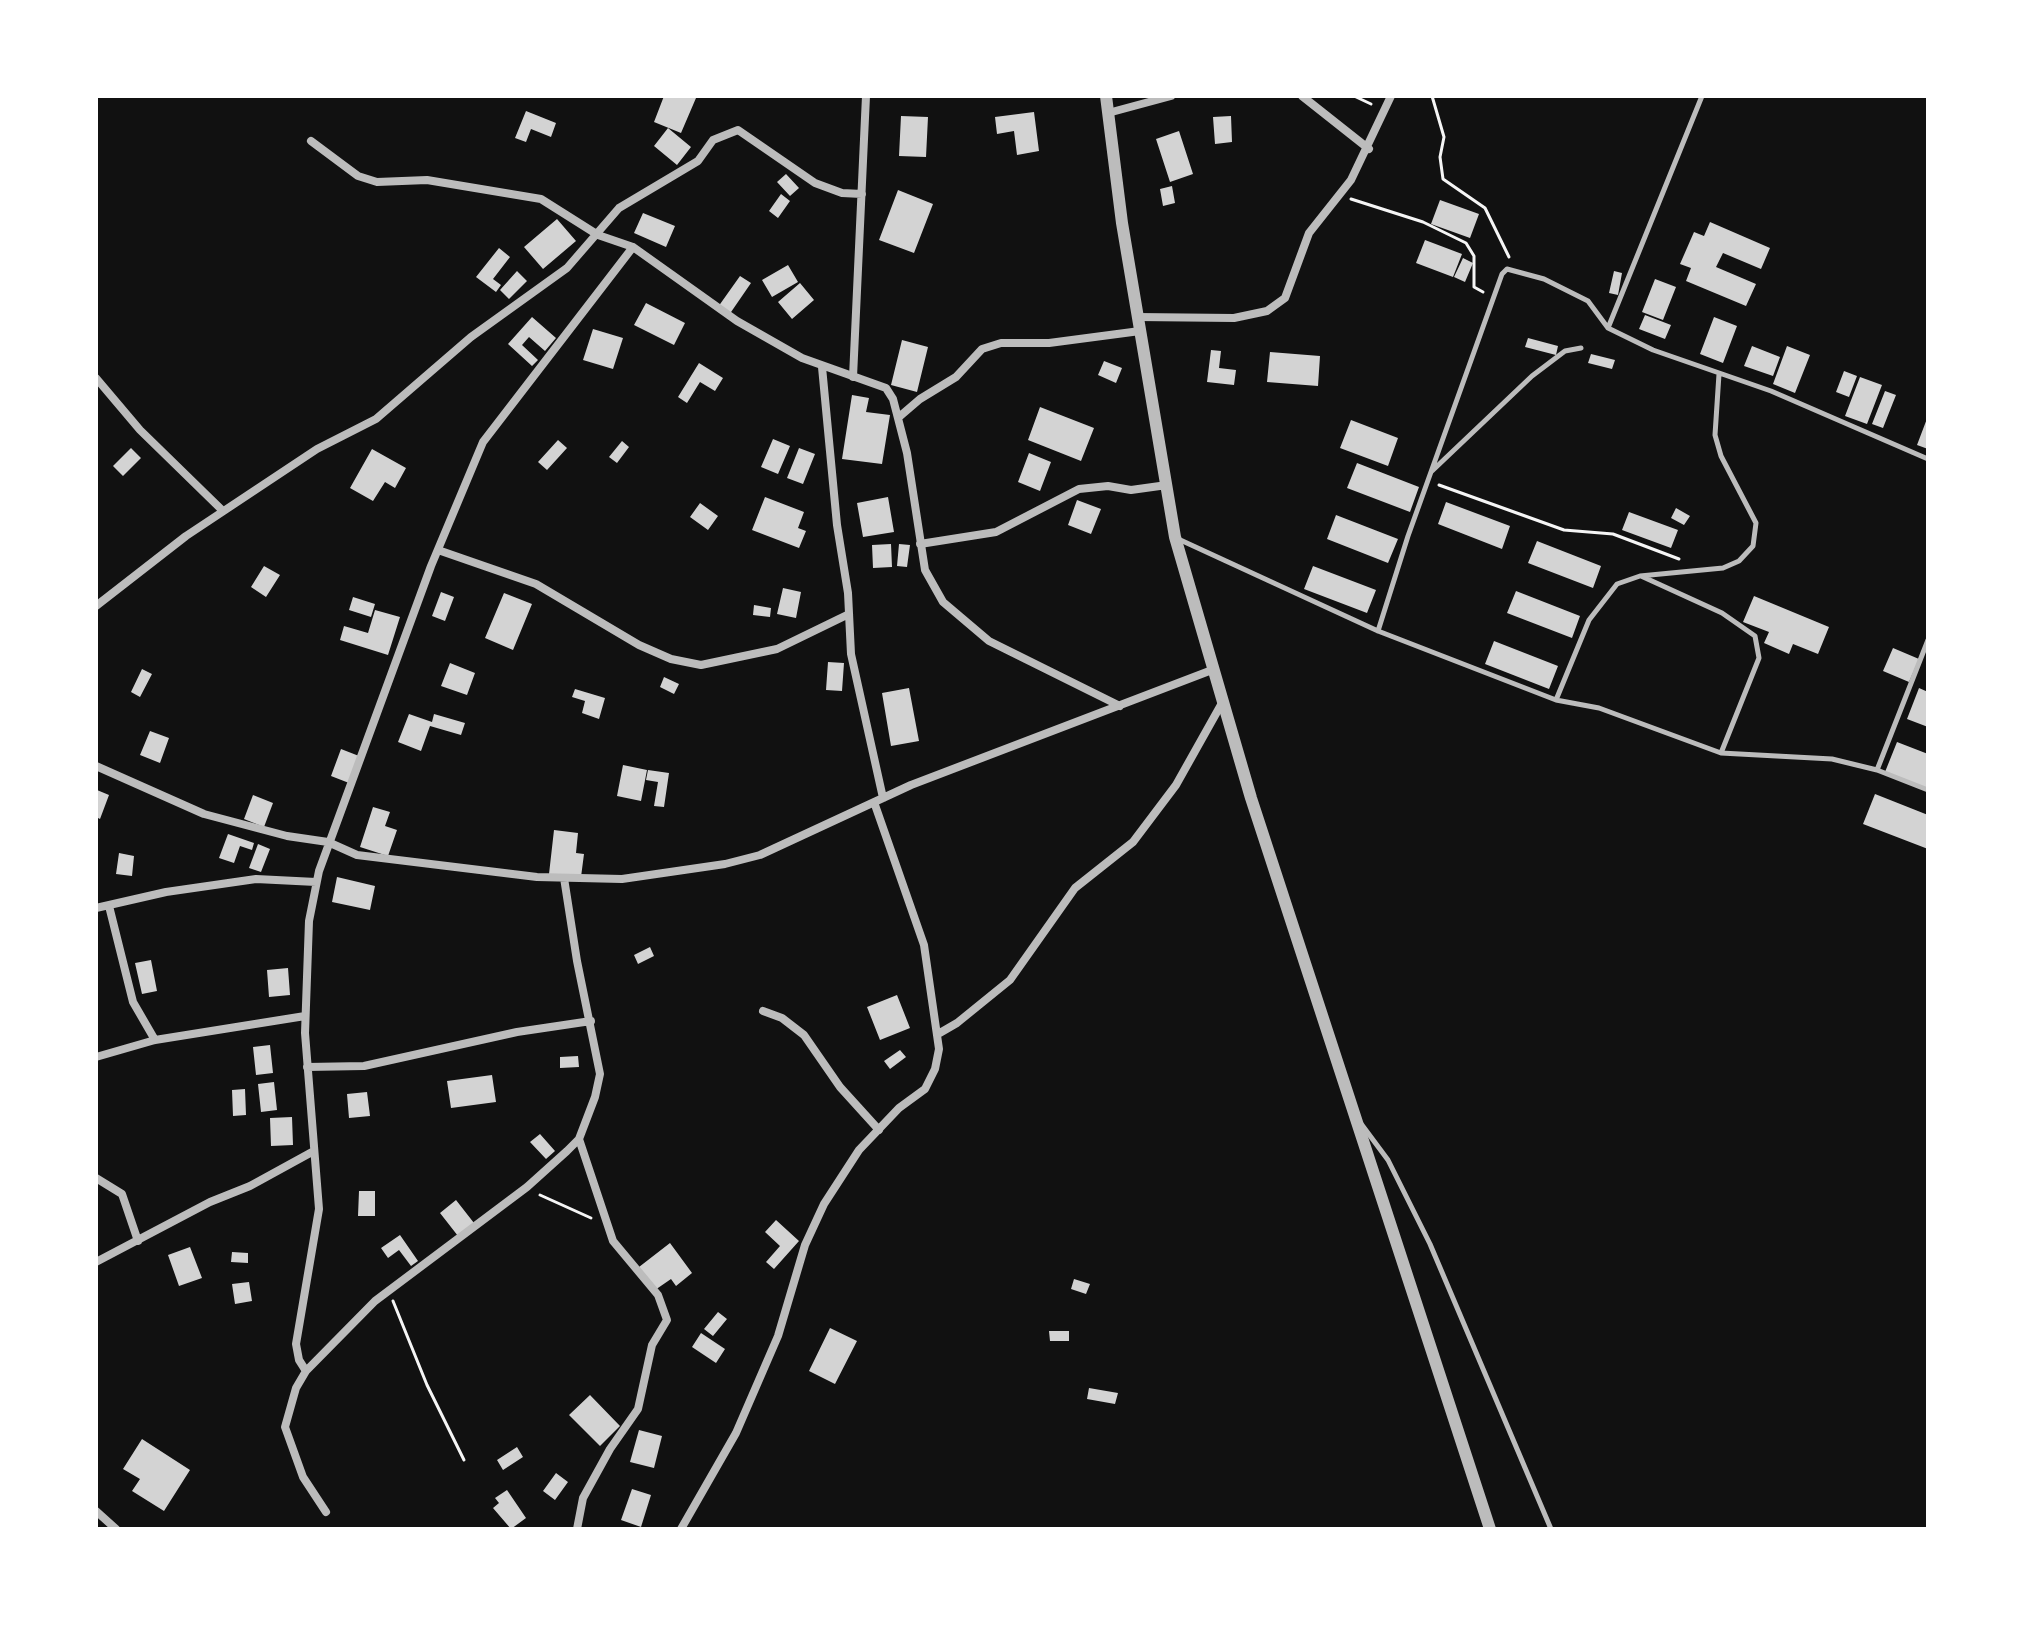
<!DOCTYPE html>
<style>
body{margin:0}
#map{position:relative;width:2024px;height:1625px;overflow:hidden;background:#111;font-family:Raleway,sans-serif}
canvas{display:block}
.frame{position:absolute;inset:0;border:98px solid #fff;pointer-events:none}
</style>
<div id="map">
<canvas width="2024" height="1625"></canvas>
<div class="frame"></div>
</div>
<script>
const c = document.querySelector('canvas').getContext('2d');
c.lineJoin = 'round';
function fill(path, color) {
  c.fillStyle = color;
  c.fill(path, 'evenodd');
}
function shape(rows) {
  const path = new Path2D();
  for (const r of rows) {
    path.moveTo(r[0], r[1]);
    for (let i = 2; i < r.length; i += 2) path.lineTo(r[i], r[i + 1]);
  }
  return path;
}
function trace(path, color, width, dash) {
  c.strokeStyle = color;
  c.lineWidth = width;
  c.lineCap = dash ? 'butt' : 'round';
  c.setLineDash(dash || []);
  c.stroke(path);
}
fill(shape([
 [664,96,696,98,681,133,654,122],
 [526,111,556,123,551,137,531,129,526,142,515,138],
 [1034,112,1039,151,1017,155,1014,131,997,134,995,117],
 [901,116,928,117,926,157,899,156],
 [1231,116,1232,142,1215,144,1213,117],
 [668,128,691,147,677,165,654,146],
 [1179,131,1193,174,1170,182,1156,139],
 [786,174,799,188,790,196,777,182],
 [1172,186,1175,203,1163,206,1160,189],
 [898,190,933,204,914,253,879,240],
 [781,194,790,201,778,218,769,211],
 [1440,200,1479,214,1470,238,1431,224],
 [643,213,675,226,666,247,634,233],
 [557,219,576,241,543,269,524,247],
 [1710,222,1770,248,1761,269,1723,253,1716,267,1756,284,1746,306,1686,281,1691,268,1680,264,1694,232,1704,236],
 [1425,240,1462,254,1453,277,1416,263],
 [499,248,510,257,493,279,501,285,496,292,476,277],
 [1463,258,1473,263,1465,282,1454,277],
 [788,265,798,282,772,297,762,280],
 [517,271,527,281,509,299,500,290],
 [1614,271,1622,273,1618,295,1609,293],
 [740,276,751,283,729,315,718,307],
 [1655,279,1676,287,1663,320,1642,312],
 [800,283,814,300,792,319,778,302],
 [646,303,685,323,674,345,634,325],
 [1645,315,1671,325,1665,339,1639,329],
 [532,317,556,338,545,351,529,337,522,345,538,360,532,366,508,344],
 [1714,317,1737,326,1723,363,1700,354],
 [593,329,623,338,613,369,583,360],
 [1528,338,1558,346,1556,355,1525,347],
 [902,340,928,347,917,392,891,385],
 [1752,346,1780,357,1773,376,1744,366],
 [1787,346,1810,355,1795,393,1773,384],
 [1211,350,1221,351,1219,368,1236,370,1234,385,1207,382],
 [1270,352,1320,356,1318,386,1267,382],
 [1591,354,1615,360,1612,369,1588,363],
 [1104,361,1122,368,1116,383,1098,375],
 [699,363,723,378,715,391,700,382,687,403,678,397],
 [1844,371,1857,376,1849,397,1836,392],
 [1860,377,1882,385,1867,424,1845,416],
 [1885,391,1896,395,1883,428,1872,424],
 [852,395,869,398,866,412,890,415,882,464,842,459],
 [1040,407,1094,428,1081,461,1028,440],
 [1928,416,1928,449,1917,445],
 [1351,420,1398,438,1388,466,1340,448],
 [773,439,790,446,778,474,761,467],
 [558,440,567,448,547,470,538,462],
 [622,441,629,447,617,463,609,457],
 [131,448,141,458,123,476,113,466],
 [799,448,815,454,803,484,787,478],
 [372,449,406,468,395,488,385,482,373,501,350,488],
 [1029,453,1051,462,1040,491,1018,482],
 [1357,463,1419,487,1410,512,1347,488],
 [765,497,804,512,798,528,806,531,799,548,752,530],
 [888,497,894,532,863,537,857,503],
 [1077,500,1101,509,1091,534,1068,525],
 [1446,502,1510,526,1502,549,1438,524],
 [700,503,718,516,708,530,690,517],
 [1676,508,1690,516,1684,525,1671,518],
 [1629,512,1678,530,1671,548,1622,530],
 [1336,515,1398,539,1388,563,1327,539],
 [1537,541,1601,566,1593,588,1528,563],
 [891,544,892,567,873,568,872,545],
 [899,544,910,545,907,567,897,566],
 [264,566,280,575,266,597,251,587],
 [1313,566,1376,590,1367,613,1304,589],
 [783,588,801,592,796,618,777,614],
 [1516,591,1580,616,1572,638,1507,613],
 [441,592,454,597,445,621,432,616],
 [504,593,532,604,513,650,485,638],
 [1754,596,1829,627,1818,654,1793,644,1789,654,1764,643,1769,632,1743,622],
 [353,597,375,604,371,617,349,610],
 [754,605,771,608,770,617,753,615],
 [375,610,400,617,388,655,340,640,344,626,368,633],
 [1494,641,1558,666,1549,689,1485,664],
 [1893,648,1919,659,1909,682,1883,671],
 [828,662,844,663,842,691,826,690],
 [450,663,475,673,467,695,441,686],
 [142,669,152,674,140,697,131,692],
 [664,677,679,684,674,694,660,687],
 [909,688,919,741,891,746,882,693],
 [1919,688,1928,692,1928,727,1907,719],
 [575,689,605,698,599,719,582,713,585,701,572,697],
 [409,714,432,722,434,714,465,723,461,735,430,726,421,751,398,742],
 [150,731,169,738,160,763,140,755],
 [1897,742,1928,754,1928,789,1885,772],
 [341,749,359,756,349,783,331,776],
 [623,765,647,770,641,801,617,796],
 [648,770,669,773,664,807,654,806,658,782,646,780],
 [97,790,109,795,100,819,96,817],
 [1875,794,1928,815,1928,849,1863,824],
 [253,795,273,803,264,827,244,819],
 [373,807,390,812,385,826,397,830,388,856,360,847],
 [554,830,578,833,576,853,584,854,581,877,549,874],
 [228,834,254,843,252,850,240,846,234,863,219,858],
 [258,844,270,849,261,872,249,868],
 [119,853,134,856,132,876,116,874],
 [337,877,375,886,370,910,332,902],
 [650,947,654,956,638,964,634,955],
 [151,960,157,991,142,994,135,963],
 [288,968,290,995,269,997,267,970],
 [897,995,910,1028,880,1040,867,1007],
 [270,1045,273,1073,256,1075,253,1047],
 [900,1050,906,1057,890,1069,884,1061],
 [578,1056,579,1067,560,1068,560,1057],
 [492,1075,496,1102,451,1108,447,1081],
 [274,1082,277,1110,261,1112,258,1084],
 [245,1089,246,1115,233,1116,232,1090],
 [367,1092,370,1116,349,1118,347,1094],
 [292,1117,293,1145,271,1146,270,1118],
 [540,1134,555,1151,546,1159,530,1142],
 [359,1191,375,1191,375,1216,358,1216],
 [456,1200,474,1223,458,1236,440,1213],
 [776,1220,799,1241,774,1269,766,1262,780,1246,765,1232],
 [400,1235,418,1261,411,1266,399,1250,388,1258,381,1248],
 [670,1243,692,1273,676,1286,671,1279,655,1290,639,1267],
 [190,1247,202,1278,179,1286,168,1255],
 [232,1252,248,1253,248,1263,231,1262],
 [1074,1279,1090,1284,1086,1294,1071,1289],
 [249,1282,252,1301,235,1304,232,1284],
 [718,1312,727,1319,713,1336,704,1329],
 [830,1328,857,1341,835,1384,809,1371],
 [1049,1331,1069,1331,1069,1341,1050,1341],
 [701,1333,725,1349,716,1363,692,1347],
 [1089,1388,1118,1393,1115,1404,1087,1399],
 [590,1395,620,1426,600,1446,569,1415],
 [639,1430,662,1436,654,1468,630,1462],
 [142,1439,190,1470,164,1511,132,1491,140,1479,123,1469],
 [517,1447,523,1457,503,1470,497,1460],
 [556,1473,568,1482,555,1500,543,1491],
 [632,1489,651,1495,641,1527,621,1520],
 [507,1490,526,1518,511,1529,493,1508,499,1503,495,1498]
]), '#d3d3d3');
trace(shape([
 [1354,96,1371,104],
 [1432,96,1444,137,1440,157,1443,179,1485,208,1509,257],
 [1351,199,1423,222,1466,243,1474,256,1474,287,1483,292],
 [1439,485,1564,530,1613,534,1679,559],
 [540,1195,591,1218],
 [393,1301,427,1385,464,1460]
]), '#f5f5f5', 3);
trace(shape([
 [1608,328,1702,96],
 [1432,471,1532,376,1565,351,1581,348],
 [1176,538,1378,631,1556,700,1599,708,1721,753,1832,759,1877,770,1928,790],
 [1641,576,1722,613,1755,636,1759,658,1721,753],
 [1378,631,1408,536,1502,274,1507,269,1544,279,1588,301,1608,328,1653,350,1771,391,1928,459],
 [1556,700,1589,620,1617,584,1640,576,1723,568,1739,561,1753,546,1756,523,1721,456,1715,435,1719,374],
 [1877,770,1928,640],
 [1362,1125,1388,1160,1430,1244,1551,1529]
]), '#bcbcbc', 5);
trace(shape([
 [1302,96,1369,149],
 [1108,113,1171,96],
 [311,141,358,176,377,182,427,180,541,199,598,235,633,247,737,321,802,358,886,388,893,399,907,453,925,570,943,602,989,641,1120,706],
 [1137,317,1234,318,1267,311,1285,298,1309,233,1351,180,1391,96],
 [822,367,837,525,848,593,851,654,883,798],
 [853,377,866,96],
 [96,378,140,430,223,511],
 [899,417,920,399,956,377,982,349,1001,343,1049,343,1140,331],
 [920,544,996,532,1079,489,1108,486,1131,490,1167,485],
 [438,550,536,584,639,645,671,659,701,665,777,649,849,614],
 [96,606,186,536,317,449,376,419,471,337,567,268,619,208,698,161,713,140,738,130,815,183,842,193,862,194],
 [96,766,204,814,287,836,328,842,357,855,537,877,622,879,725,864,760,855,911,785,1212,670],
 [109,906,133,1002,155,1040],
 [96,908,166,892,256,879,316,882],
 [763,1011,782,1018,804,1035,840,1087,879,1130],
 [938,1034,957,1023,1010,980,1075,888,1133,842,1176,785,1222,703],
 [96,1057,155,1040,305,1016],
 [307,1067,364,1066,517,1032,591,1021],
 [96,1178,122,1194,138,1241],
 [96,1262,210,1202,250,1186,312,1152],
 [306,1371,299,1360,296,1344,319,1209,305,1033,309,921,319,871,431,566,483,442,633,247],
 [96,1511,116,1529],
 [326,1512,303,1477,285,1427,296,1388,306,1371,375,1301,527,1187,567,1151,579,1139,595,1097,600,1074,577,961,564,878],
 [577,1529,583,1498,610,1449,638,1409,652,1345,667,1320,658,1295,613,1241,579,1139],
 [681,1529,736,1433,778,1336,805,1245,824,1204,859,1150,899,1108,925,1089,935,1069,939,1049,924,945,874,802]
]), '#bcbcbc', 8);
trace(shape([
 [1106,96,1122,223,1175,537,1251,798,1490,1529]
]), '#bcbcbc', 12);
</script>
